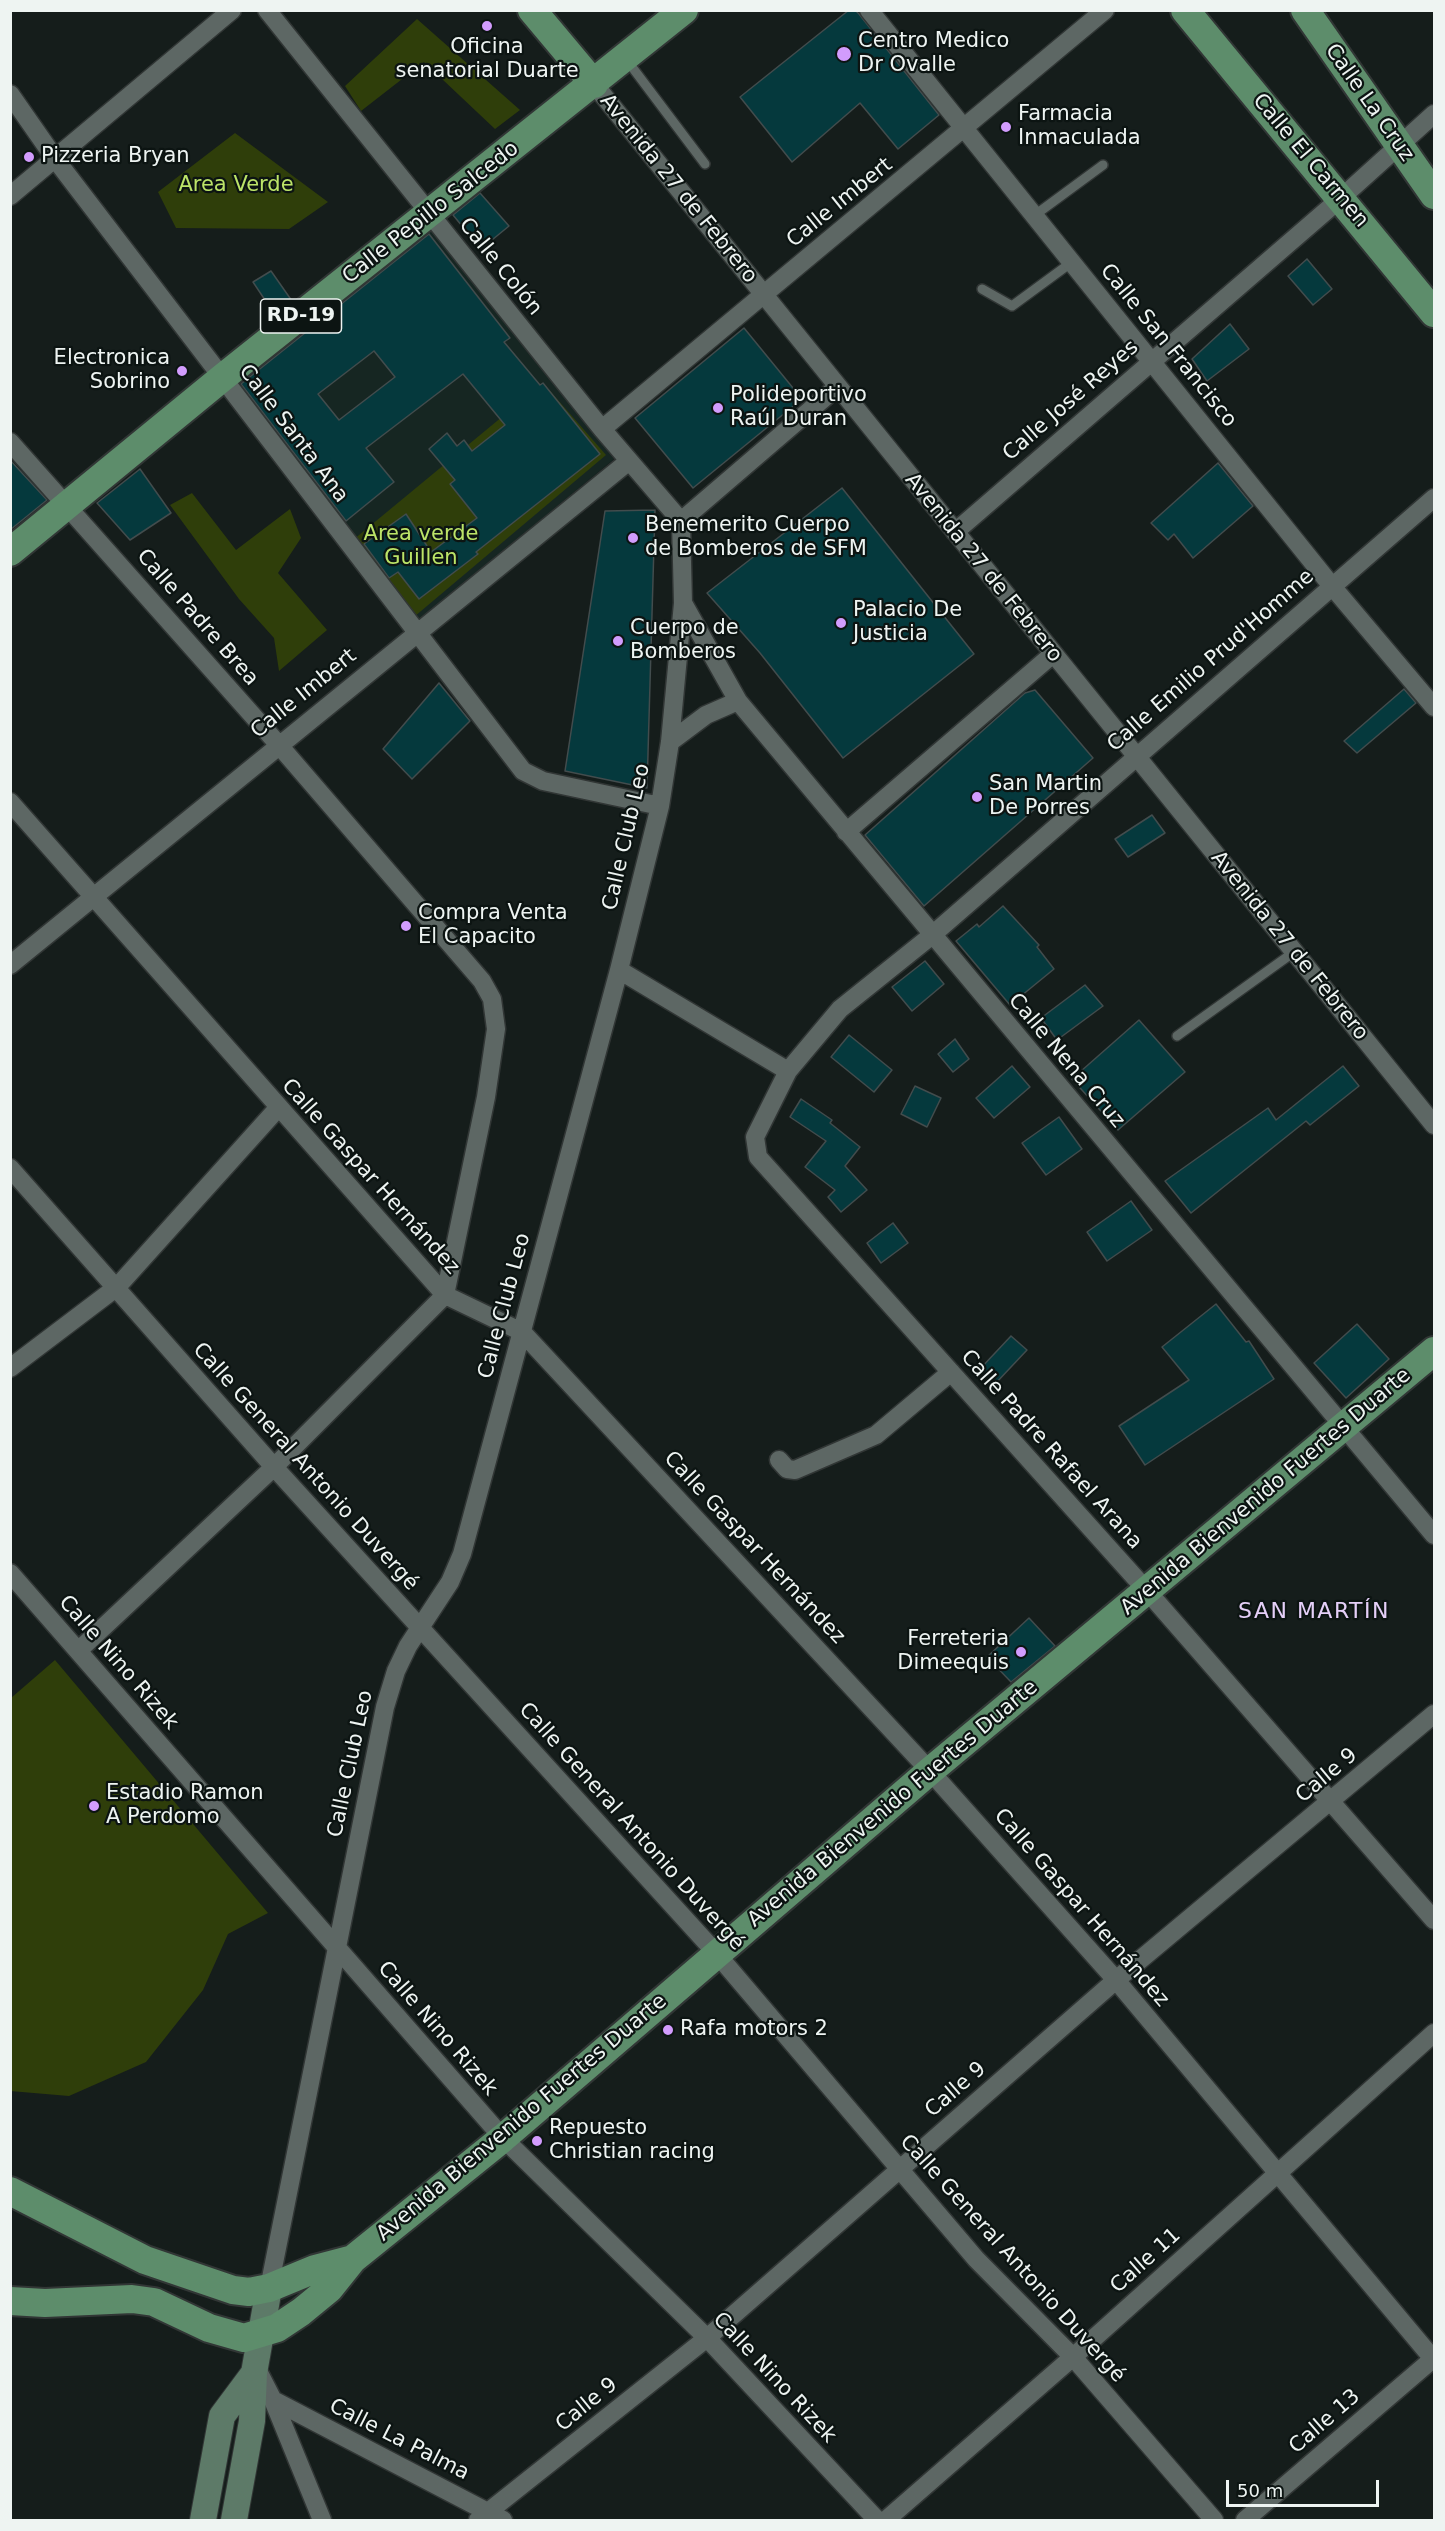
<!DOCTYPE html>
<meta charset="utf-8">
<style>
body{margin:0}
#map{position:relative;width:1445px;height:2531px;overflow:hidden;background:#151d1b;font-family:"DejaVu Sans",sans-serif}
canvas{display:block}
.frame{position:absolute;inset:0;border:12px solid #eef4f2;pointer-events:none}
.scale{position:absolute;left:1226px;top:2480px;width:153px;height:27px;box-sizing:border-box;border:3px solid #eef4f2;border-top:0;padding-left:8px;font-size:18px;line-height:21px;white-space:nowrap;color:#eef4f2;-webkit-text-stroke:4px #0c1412;paint-order:stroke}
</style>
<div id="map">
<canvas width="1445" height="2531"></canvas>
<div class="frame"></div>
<div class="scale">50 m</div>
</div>
<script>
const c = document.querySelector('canvas').getContext('2d');
c.lineJoin = 'round';
function fill(path, color) {
  c.fillStyle = color;
  c.fill(path, 'evenodd');
}
function shape(rows) {
  const path = new Path2D();
  for (const r of rows) {
    path.moveTo(r[0], r[1]);
    for (let i = 2; i < r.length; i += 2) path.lineTo(r[i], r[i + 1]);
  }
  return path;
}
function trace(path, color, width, dash) {
  c.strokeStyle = color;
  c.lineWidth = width;
  c.lineCap = dash ? 'butt' : 'round';
  c.setLineDash(dash || []);
  c.stroke(path);
}
function label(font, color, halo, rows, align = 'center') {
  c.font = font + ' "DejaVu Sans",sans-serif';
  c.lineWidth = 4.5;
  c.setLineDash([]);
  c.textBaseline = 'middle';
  c.strokeStyle = halo;
  c.fillStyle = color;
  for (const [text, x, y, turn = 0] of rows) {
    c.save();
    c.translate(x, y);
    c.rotate((+turn || 0) * Math.PI / 180);
    c.textAlign = isNaN(turn) ? turn : align;
    if (halo) c.strokeText(text, 0, 0);
    c.fillText(text, 0, 0);
    c.restore();
  }
}
fill(shape([
 [427,224,614,459,416,623,235,379]
]), '#162622');
fill(shape([
 [417,19,520,110,495,129,424,62,361,111,345,86],
 [235,133,328,202,289,229,176,228,158,192],
 [543,383,606,455,408,622,353,540],
 [192,493,236,550,290,509,301,538,278,573,327,630,279,671,274,638,239,599,170,505],
 [55,1660,268,1913,228,1934,203,1990,146,2062,69,2096,10,2091,11,1698]
]), '#2f3e0a');
const building = shape([
 [849,10,855,10,859,14,939,115,898,149,860,103,792,162,740,97,849,10],
 [480,193,509,226,481,249,453,215,480,193],
 [429,234,510,338,504,342,540,385,543,383,600,454,476,552,478,554,419,599,398,572,389,578,364,544,406,514,431,552,477,518,450,484,455,480,429,449,447,433,457,446,464,440,472,451,505,425,463,374,366,448,394,482,346,521,241,384,429,234],
 [374,351,395,377,339,420,318,394,374,351],
 [1307,259,1332,289,1313,305,1288,276,1307,259],
 [271,271,292,301,275,315,253,282,271,271],
 [1230,324,1249,349,1207,381,1192,359,1230,324],
 [744,328,802,399,693,488,635,418,744,328],
 [10,460,47,500,10,530,10,460],
 [1218,463,1253,506,1193,558,1174,534,1168,540,1151,523,1218,463],
 [140,469,171,513,130,540,97,503,140,469],
 [842,488,974,654,843,758,760,653,707,593,842,488],
 [655,510,647,788,565,771,605,511,655,510],
 [439,683,470,721,412,779,383,749,439,683],
 [1404,689,1416,703,1357,753,1344,741,1404,689],
 [1035,690,1093,758,924,906,865,835,1025,693,1035,690],
 [1152,815,1165,833,1128,857,1115,839,1152,815],
 [1003,906,1039,945,1037,947,1054,969,1010,1005,956,941,977,924,979,927,1003,906],
 [925,961,944,984,912,1011,892,987,925,961],
 [1085,985,1103,1006,1057,1040,1041,1018,1085,985],
 [1139,1020,1185,1072,1118,1130,1072,1079,1139,1020],
 [849,1035,892,1070,874,1092,831,1057,849,1035],
 [955,1039,969,1059,953,1072,938,1054,955,1039],
 [1012,1066,1030,1087,994,1118,976,1098,1012,1066],
 [1343,1066,1359,1086,1310,1125,1306,1121,1191,1213,1165,1181,1268,1108,1276,1120,1343,1066],
 [915,1086,941,1098,927,1127,901,1114,915,1086],
 [801,1099,832,1120,830,1123,860,1147,845,1166,867,1190,841,1212,828,1197,835,1190,805,1167,826,1141,790,1117,801,1099],
 [1059,1117,1082,1149,1046,1175,1022,1143,1059,1117],
 [1131,1201,1152,1230,1107,1261,1087,1232,1131,1201],
 [893,1223,908,1243,881,1263,867,1243,893,1223],
 [1216,1304,1246,1342,1249,1341,1274,1379,1145,1465,1119,1426,1189,1380,1162,1347,1216,1304],
 [1357,1324,1389,1359,1346,1398,1314,1363,1357,1324],
 [1011,1336,1027,1350,995,1384,979,1370,1011,1336],
 [1029,1618,1055,1646,1011,1682,987,1657,1029,1618]
]);
fill(building, '#05393d');
trace(building, '#424c4d', 1.5);
const lane = shape([
 [626,59,705,164],
 [1035,215,1103,165],
 [982,289,1012,306,1072,262],
 [1177,1036,1294,952]
]);
const street = shape([
 [267,10,602,429,681,521],
 [869,10,1331,585,1434,707],
 [594,84,1434,1125],
 [10,94,56,160,523,771,543,781,660,806],
 [10,196,232,10],
 [602,429,1105,10],
 [10,442,278,744,482,981,492,999,496,1029,486,1097,445,1295,274,1467,78,1651],
 [1434,498,931,936,840,1009,788,1071,755,1137,758,1157,1148,1592,1434,1920],
 [681,521,837,387],
 [955,532,1341,198,1434,114],
 [683,603,738,701,1434,1535],
 [670,742,706,715,738,701],
 [10,802,445,1295,522,1332,930,1771,1116,1980,1434,2360],
 [846,832,1053,654],
 [10,965,629,461],
 [619,970,788,1071],
 [10,1168,274,1467,716,1953,976,2259,1073,2357,1214,2520],
 [10,1368,117,1287,278,1108],
 [779,1460,787,1469,795,1470,876,1435,951,1372],
 [10,1573,503,2138,707,2338,877,2520],
 [269,2288,385,1707,396,1671,408,1646,450,1582,462,1554,619,970,660,806,670,742,683,603,681,521],
 [256,2367,273,2400,322,2520],
 [273,2400,503,2520],
 [478,2520,707,2338,1116,1980,1434,1714],
 [886,2520,1073,2357,1434,2033],
 [1245,2520,1434,2358]
]);
const secondary = shape([
 [203,2520,222,2416,254,2373],
 [234,2520,252,2421,254,2373,269,2288]
]);
const primary = shape([
 [532,10,594,84],
 [1185,10,1434,313],
 [1305,10,1434,195],
 [10,552,222,378,684,10],
 [10,2191,145,2260,233,2290,249,2292,269,2288,315,2269,353,2259],
 [10,2301,45,2303,132,2299,154,2302,209,2328,244,2338,277,2328,301,2312,329,2289,353,2259,503,2138,930,1771,1434,1351]
]);
trace(lane, '#313635', 12);
trace(street, '#313635', 21);
trace(secondary, '#313635', 28);
trace(primary, '#313635', 32);
trace(lane, '#5d6764', 9);
trace(street, '#5d6764', 18);
trace(secondary, '#5d7a68', 26);
trace(primary, '#5d8d6b', 28);
for (const [x, y, r, color] of [
 [487,26,6,"#d29cfd"],
 [844,54,8,"#d29cfd"],
 [1006,127,6,"#d29cfd"],
 [29,157,6,"#d29cfd"],
 [182,371,6,"#d29cfd"],
 [718,408,6,"#d29cfd"],
 [633,538,6,"#d29cfd"],
 [841,623,6,"#d29cfd"],
 [618,641,6,"#d29cfd"],
 [977,797,6,"#d29cfd"],
 [406,926,6,"#d29cfd"],
 [1021,1652,6,"#d29cfd"],
 [94,1806,6,"#d29cfd"],
 [668,2030,6,"#d29cfd"],
 [537,2141,6,"#d29cfd"]
]) {
  const dot = new Path2D();
  dot.arc(x, y, r, 0, 2 * Math.PI);
  c.fillStyle = color;
  c.fill(dot);
  trace(dot, '#0c1412', 2);
}
for (const [x, y, w] of [
 [301,316,81]
]) {
  const box = new Path2D();
  box.roundRect(x - w / 2, y - 17, w, 34, 4.5);
  c.fillStyle = '#0c1412';
  c.fill(box);
  trace(box, '#eef4f2', 1.5);
}
label('bold 20px', '#eef4f2', null, [
 ["RD-19",301,316]
]);
label('21px', '#eef4f2', '#0c1412', [
 ["Centro Medico",858,42],
 ["Dr Ovalle",858,66],
 ["Oficina",487,48,"center"],
 ["senatorial Duarte",487,72,"center"],
 ["Farmacia",1018,115],
 ["Inmaculada",1018,139],
 ["Pizzeria Bryan",41,157],
 ["Electronica",170,359,"right"],
 ["Sobrino",170,383,"right"],
 ["Polideportivo",730,396],
 ["Raúl Duran",730,420],
 ["Benemerito Cuerpo",645,526],
 ["de Bomberos de SFM",645,550],
 ["Palacio De",853,611],
 ["Justicia",853,635],
 ["Cuerpo de",630,629],
 ["Bomberos",630,653],
 ["San Martin",989,785],
 ["De Porres",989,809],
 ["Compra Venta",418,914],
 ["El Capacito",418,938],
 ["Ferreteria",1009,1640,"right"],
 ["Dimeequis",1009,1664,"right"],
 ["Estadio Ramon",106,1794],
 ["A Perdomo",106,1818],
 ["Rafa motors 2",680,2030],
 ["Repuesto",549,2129],
 ["Christian racing",549,2153]
], 'left');
label('21px', '#eef4f2', '#0c1412', [
 ["Calle La Cruz",1369,103,55],
 ["Calle El Carmen",1310,161,50],
 ["Avenida 27 de Febrero",678,189,51],
 ["Calle Imbert",840,203,-39],
 ["Calle Pepillo Salcedo",431,213,-38],
 ["Calle Colón",500,267,51],
 ["Calle San Francisco",1168,346,51],
 ["Calle José Reyes",1071,401,-41],
 ["Calle Santa Ana",293,434,53],
 ["Avenida 27 de Febrero",983,568,51],
 ["Calle Padre Brea",197,618,49],
 ["Calle Emilio Prud'Homme",1211,661,-41],
 ["Calle Imbert",304,694,-39],
 ["Calle Club Leo",627,837,-77],
 ["Avenida 27 de Febrero",1289,946,51],
 ["Calle Nena Cruz",1066,1061,50],
 ["Calle Gaspar Hernández",370,1177,48],
 ["Calle Club Leo",505,1306,-75],
 ["Calle Padre Rafael Arana",1051,1450,48],
 ["Calle General Antonio Duvergé",305,1467,48],
 ["Avenida Bienvenido Fuertes Duarte",1266,1492,-40],
 ["Calle Gaspar Hernández",754,1548,47],
 ["Calle Nino Rizek",118,1663,49],
 ["Calle Club Leo",351,1764,-78],
 ["Calle 9",1327,1776,-40],
 ["Avenida Bienvenido Fuertes Duarte",893,1804,-40],
 ["Calle General Antonio Duvergé",631,1827,48],
 ["Calle Gaspar Hernández",1081,1908,49],
 ["Calle Nino Rizek",437,2029,49],
 ["Calle 9",956,2090,-41],
 ["Avenida Bienvenido Fuertes Duarte",522,2118,-40],
 ["Calle General Antonio Duvergé",1012,2259,48],
 ["Calle 11",1146,2261,-42],
 ["Calle Nino Rizek",774,2378,47],
 ["Calle 9",587,2405,-39],
 ["Calle 13",1325,2422,-41],
 ["Calle La Palma",399,2440,27]
]);
label('21px', '#bce468', '#0c1412', [
 ["Area Verde",236,186],
 ["Area verde",421,535],
 ["Guillen",421,559]
]);
c.letterSpacing = '1.5px';
label('22px', '#e5cff8', '#0c1412', [
 ["SAN MARTÍN",1314,1612]
]);
c.letterSpacing = '0px';
</script>
